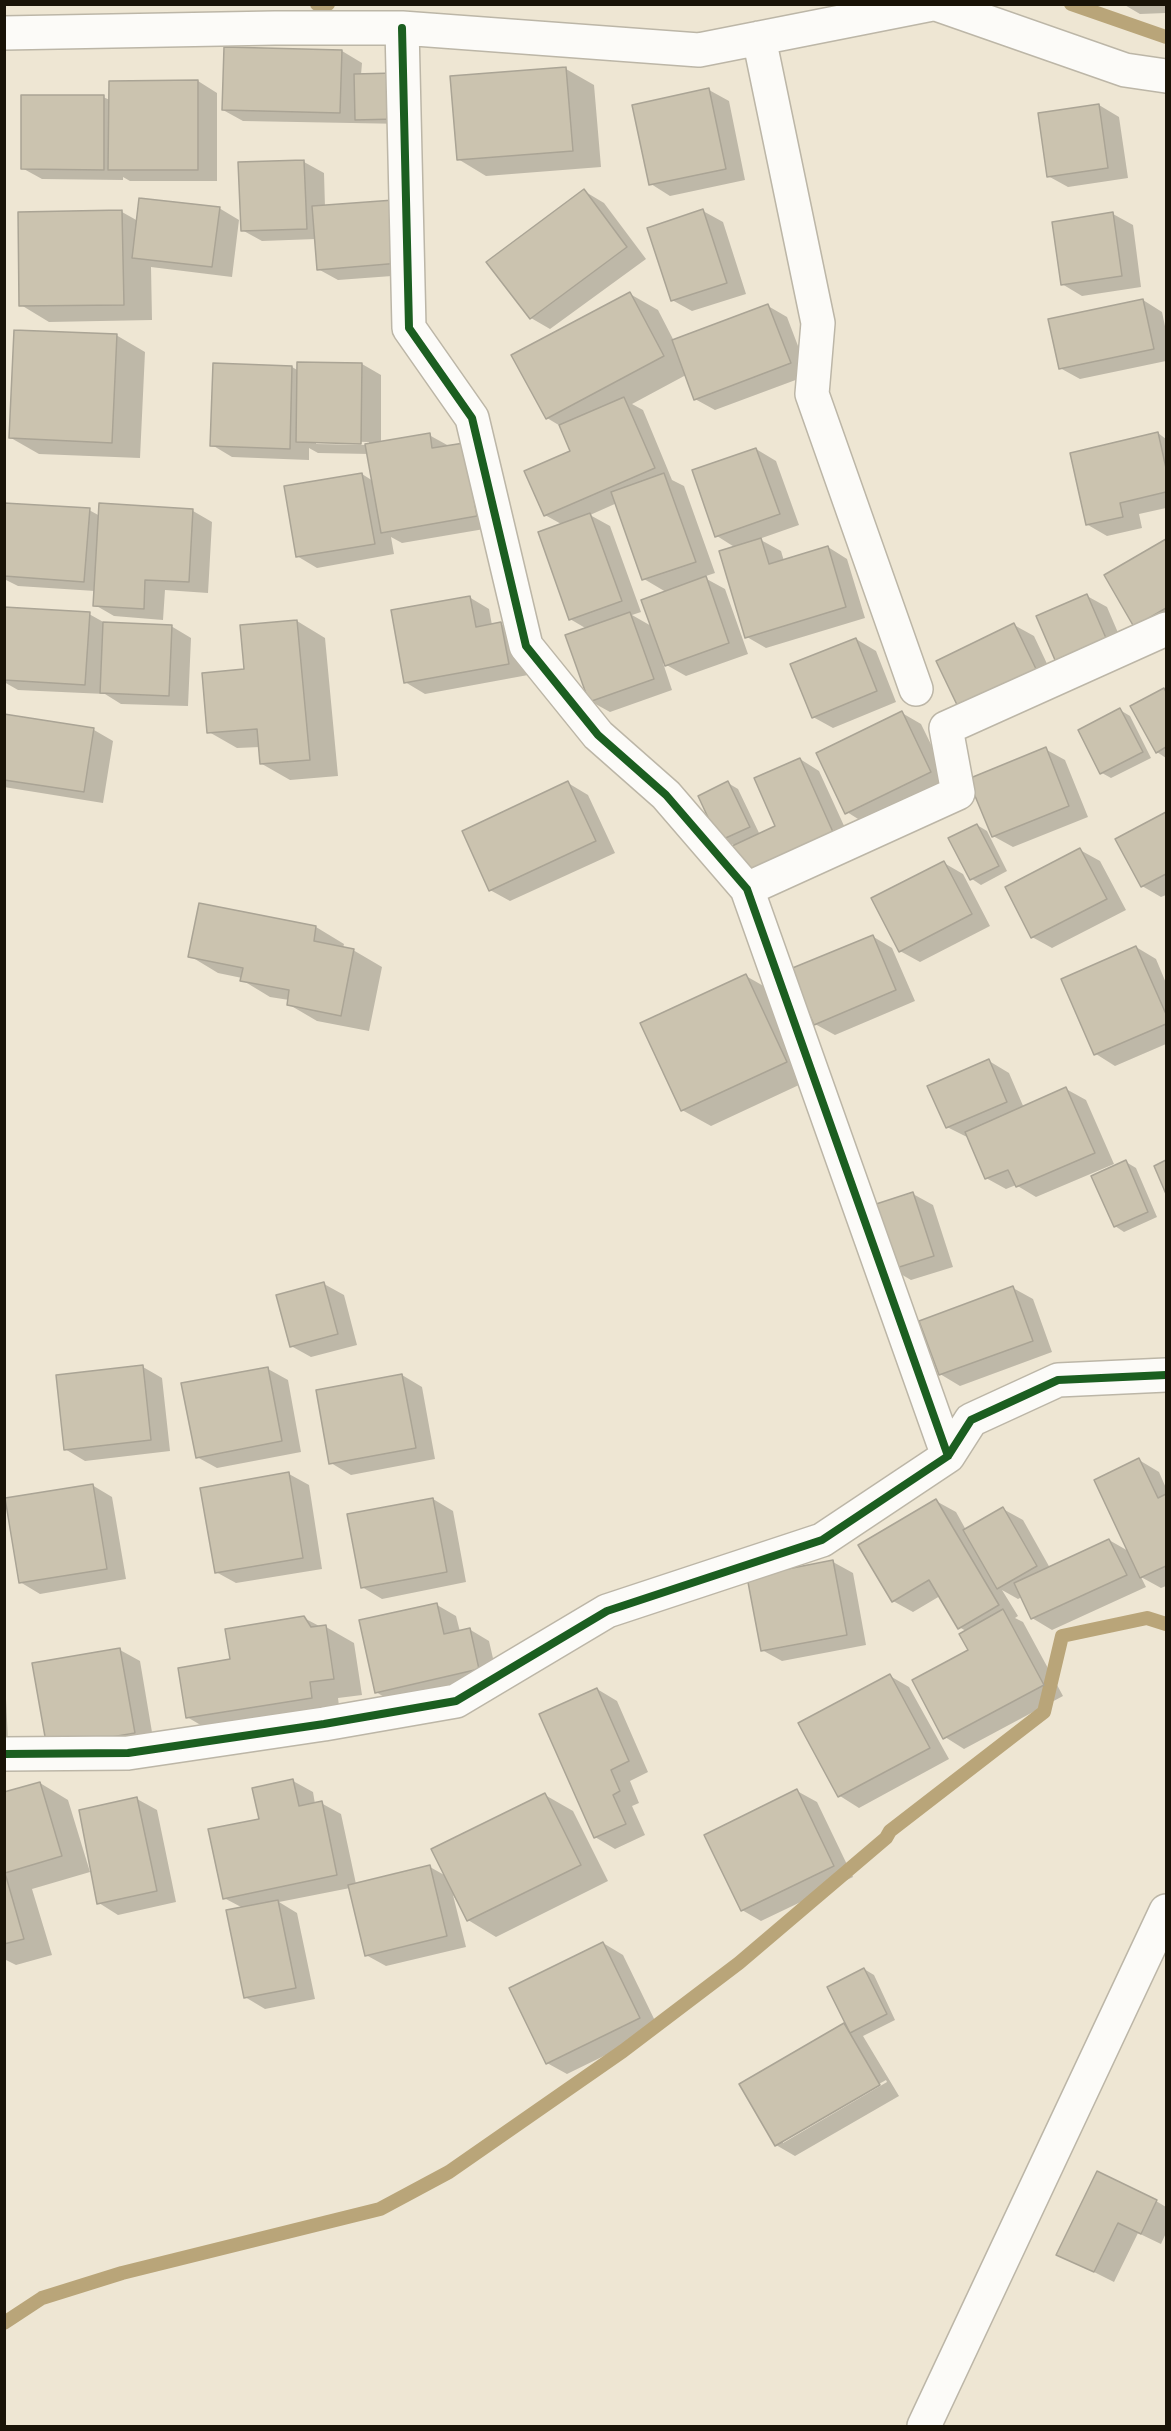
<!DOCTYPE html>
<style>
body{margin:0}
#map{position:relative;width:1171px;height:2431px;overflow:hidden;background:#eee6d3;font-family:Mulish,sans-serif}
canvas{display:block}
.frame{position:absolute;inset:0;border:6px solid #191307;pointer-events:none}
</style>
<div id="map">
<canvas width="1171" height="2431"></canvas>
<div class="frame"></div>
</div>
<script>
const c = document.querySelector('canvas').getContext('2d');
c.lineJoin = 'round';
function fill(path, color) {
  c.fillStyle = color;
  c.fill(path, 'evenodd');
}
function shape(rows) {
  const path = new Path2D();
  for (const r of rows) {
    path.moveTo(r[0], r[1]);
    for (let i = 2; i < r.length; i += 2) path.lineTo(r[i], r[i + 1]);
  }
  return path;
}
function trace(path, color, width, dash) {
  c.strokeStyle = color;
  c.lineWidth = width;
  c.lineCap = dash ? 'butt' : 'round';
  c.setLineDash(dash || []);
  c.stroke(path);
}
fill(shape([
 [1123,4,1166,4,1166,13,1140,14],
 [342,51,362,63,361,75,406,124,243,121,223,110],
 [566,69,594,85,601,167,486,176,458,159],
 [198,81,217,93,217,181,130,181,123,177,123,180,42,179,22,168,103,97,110,100],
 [709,90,729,101,745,180,670,196,651,184],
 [1099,105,1119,117,1128,178,1068,187,1048,176,1040,114],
 [304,162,324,173,325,207,419,274,338,280,318,269,316,239,262,241,242,230],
 [584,191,604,203,646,259,550,329,531,318],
 [219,208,239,220,232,277,151,267,152,320,49,322,21,305,122,212,138,221],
 [703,211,723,222,746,294,692,311,672,300],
 [1113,214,1133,225,1141,287,1082,296,1062,284],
 [630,294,658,310,674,341,768,306,787,317,809,375,715,410,695,399,686,375,632,404,643,410,672,480,684,486,715,573,703,577,725,589,748,654,686,676,663,663,672,690,610,712,590,701,587,629,570,619,563,525,545,515,572,451,562,427,547,418],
 [617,503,644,579,666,592,653,627,632,615,641,612,610,526,590,515],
 [1143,300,1162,312,1166,331,1166,361,1080,379,1060,368],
 [116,335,145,352,140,458,39,454,11,438],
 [362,364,381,375,381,443,429,435,449,446,496,527,402,543,391,537,394,554,317,568,297,556,362,474,373,481,369,454,318,453,309,448,309,460,232,457,212,445,292,367,299,371],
 [316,441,369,442,369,445,316,444],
 [1158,433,1166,439,1166,508,1139,514,1142,528,1107,536,1088,525],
 [756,449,776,461,799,525,759,539,781,551,784,561,828,547,847,559,865,618,766,648,747,637,736,548,717,536],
 [4,504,89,510,100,516,193,511,212,522,208,593,165,590,163,620,114,616,95,605,95,591,18,586,4,579],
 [1166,541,1166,631,1155,637,1106,575],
 [1087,596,1107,607,1128,656,1079,677],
 [469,597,489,609,492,625,501,624,521,635,528,675,425,694,405,682],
 [4,608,89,614,107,624,171,626,191,638,188,706,121,704,105,694,18,690,4,682],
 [297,621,325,638,338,776,290,780,262,764,260,747,237,748,209,732,246,670],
 [1014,625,1034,636,1056,683,980,720],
 [856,639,876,651,896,702,833,728,813,717],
 [1164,690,1166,691,1166,758,1157,752],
 [1120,710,1130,716,1151,758,1111,778,1102,773],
 [902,713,921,724,950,783,866,824,847,812],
 [4,716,94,730,113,741,103,803,4,787],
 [1045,749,1065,760,1088,817,1013,847,993,836],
 [800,759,819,771,856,852,749,879,733,844,730,846,720,840,728,783,738,789,760,835,777,827],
 [568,783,588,795,615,853,510,901,490,890],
 [1166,813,1166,895,1161,897,1142,886,1117,839],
 [977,825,987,831,1007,871,981,885,972,879,950,839],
 [1080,850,1100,861,1126,910,1052,948,1032,937],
 [944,863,963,874,990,926,920,962,900,951],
 [200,905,316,927,344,944,343,948,353,950,382,967,369,1031,317,1021,288,1004,289,1000,270,997,242,980,242,978,218,973,190,956],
 [872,936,892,948,915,1001,835,1035,815,1024],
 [1136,947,1156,959,1166,983,1166,1044,1115,1066,1096,1054],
 [746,976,774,992,814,1078,711,1126,682,1110],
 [989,1061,1009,1073,1024,1108,1066,1089,1086,1100,1114,1164,1036,1197,1016,1185,1006,1189,986,1178,969,1138,947,1127],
 [1126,1162,1136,1168,1157,1217,1124,1232,1115,1226],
 [913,1194,933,1205,953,1267,911,1280,892,1269],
 [324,1284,344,1295,357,1345,311,1357,291,1346],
 [1013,1288,1033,1299,1052,1352,960,1386,940,1374],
 [143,1367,162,1378,170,1451,85,1461,65,1449],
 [268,1369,288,1380,301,1452,217,1468,197,1457],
 [402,1375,422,1387,435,1459,351,1475,331,1463],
 [1139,1460,1159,1472,1166,1488,1166,1586,1161,1588,1141,1577,1146,1587,1052,1630,1032,1618,1022,1597,1018,1599,1002,1590,1018,1616,1015,1618,1023,1622,1063,1696,964,1749,945,1737,970,1651,966,1631,959,1627,940,1596,913,1612,893,1601,936,1501,956,1512,966,1530,1003,1509,1023,1520,1050,1568,1109,1540,1130,1552],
 [289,1474,309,1485,322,1569,236,1583,216,1572],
 [92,1485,112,1497,126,1579,40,1594,20,1582],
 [433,1499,453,1511,466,1582,382,1599,362,1587],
 [833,1562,853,1573,866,1645,782,1661,762,1650],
 [437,1605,456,1616,460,1632,469,1629,489,1641,498,1680,396,1704,376,1692],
 [304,1618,321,1627,326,1627,354,1643,362,1695,338,1698,340,1714,216,1734,187,1717,232,1660],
 [120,1650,140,1661,154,1744,68,1758],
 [4,1655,8,1742,4,1742],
 [890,1676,909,1687,949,1759,859,1808,840,1796,800,1724],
 [597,1689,617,1701,648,1772,630,1781,639,1803,632,1806,645,1835,615,1849,595,1837],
 [293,1781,313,1792,315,1804,321,1803,341,1814,356,1884,430,1867,446,1876,545,1795,573,1811,608,1881,496,1937,468,1920,453,1895,466,1947,386,1966,366,1955,350,1888,279,1902,297,1913,315,1999,265,2009,245,1997,243,1908,224,1898,261,1820],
 [40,1783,68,1800,90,1872,32,1889,52,1955,16,1965,4,1959,4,1793],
 [797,1791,817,1802,853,1877,761,1921,742,1910],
 [137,1799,157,1810,176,1902,118,1915,99,1903],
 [603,1943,623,1955,659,2029,567,2074,547,2063],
 [864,1969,874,1975,895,2020,863,2036,899,2096,795,2156,776,2145,844,2024,849,2027],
 [886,2080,887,2082,783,2143,783,2139],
 [1156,2201,1166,2207,1166,2233,1161,2244,1138,2233,1114,2282,1058,2254]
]), '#0003');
trace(shape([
 [317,4,328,4],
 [1071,4,1166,37],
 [4,2323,42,2298,122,2273,380,2209,449,2172,623,2051,739,1963,886,1838,890,1831,1044,1712,1062,1636,1147,1618,1166,1624]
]), '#b9a579', 14);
const building = shape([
 [224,47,342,50,340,113,222,110,224,47],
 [566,67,573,151,457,160,450,76,566,67],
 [396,73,396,119,355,120,354,74,396,73],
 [198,80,198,170,108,170,109,81,198,80],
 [709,88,726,169,649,185,632,105,709,88],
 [21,95,104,95,104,170,21,169,21,95],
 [1099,104,1108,168,1047,177,1038,113,1099,104],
 [304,160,307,229,241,231,238,162,304,160],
 [584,189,627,247,530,319,486,262,584,189],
 [139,198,220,207,212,267,132,258,139,198],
 [394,200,400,263,317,270,312,206,394,200],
 [703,209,727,283,671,301,647,228,703,209],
 [122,210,124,305,19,306,18,212,122,210],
 [1113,212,1122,276,1061,285,1052,222,1113,212],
 [630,292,664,356,546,419,511,355,630,292],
 [1143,299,1154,349,1059,369,1048,319,1143,299],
 [768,304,791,363,694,400,672,340,768,304],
 [14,330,117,334,112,443,9,438,14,330],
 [297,362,362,363,361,444,296,442,297,362],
 [213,363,292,366,290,449,210,446,213,363],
 [624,397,655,468,544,516,524,471,570,451,559,425,624,397],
 [1158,432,1166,468,1166,492,1120,503,1123,517,1086,525,1070,453,1158,432],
 [430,433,432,448,464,443,477,516,381,533,365,444,430,433],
 [756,448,780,514,715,537,692,470,756,448],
 [362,473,375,544,296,557,284,486,362,473],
 [664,473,696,562,642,580,611,492,664,473],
 [4,503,90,508,84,582,4,576,4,503],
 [99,503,193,509,189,582,145,580,144,609,93,606,99,503],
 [590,513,622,601,569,620,538,532,590,513],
 [761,538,769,564,828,546,846,607,745,638,719,551,761,538],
 [1166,539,1166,608,1134,627,1104,575,1166,539],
 [706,576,729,643,665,666,641,600,706,576],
 [1087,594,1109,645,1058,667,1036,616,1087,594],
 [470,596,476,627,501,622,509,664,404,683,391,610,470,596],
 [4,607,90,612,85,685,4,680,4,607],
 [630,612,654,679,589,702,565,635,630,612],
 [297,620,310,760,260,764,257,729,207,733,202,673,244,669,240,625,297,620],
 [103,622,172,625,169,696,100,693,103,622],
 [1014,623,1037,671,959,709,936,661,1014,623],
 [856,638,877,691,812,718,790,664,856,638],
 [1164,688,1166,692,1166,747,1156,753,1130,706,1164,688],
 [1120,708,1143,752,1100,774,1078,730,1120,708],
 [902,711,931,772,845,814,816,753,902,711],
 [4,714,94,728,84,792,4,780,4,714],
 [1046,747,1069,806,992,837,968,779,1046,747],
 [800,758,837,841,748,880,732,846,775,826,754,778,800,758],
 [568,781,596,841,489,891,462,831,568,781],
 [728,781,750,827,719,841,698,796,728,781],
 [1166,812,1166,874,1141,887,1115,839,1166,812],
 [977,824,999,866,970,880,948,838,977,824],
 [1080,848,1107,899,1031,938,1005,887,1080,848],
 [944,861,972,914,899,952,871,898,944,861],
 [199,903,316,926,314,941,354,949,341,1016,287,1005,289,990,240,981,243,968,188,957,199,903],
 [873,935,896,990,814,1025,790,969,873,935],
 [1136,946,1166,1014,1166,1024,1094,1055,1061,979,1136,946],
 [746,974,787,1062,681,1111,640,1023,746,974],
 [989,1059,1007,1102,946,1128,927,1086,989,1059],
 [1066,1087,1095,1153,1016,1187,1008,1170,985,1179,965,1132,1066,1087],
 [1126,1160,1148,1212,1114,1227,1091,1176,1126,1160],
 [1166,1160,1166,1194,1154,1166,1166,1160],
 [913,1192,934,1256,890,1270,870,1206,913,1192],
 [324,1282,338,1334,290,1347,276,1295,324,1282],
 [1013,1286,1033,1341,939,1375,919,1321,1013,1286],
 [143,1365,151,1440,64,1450,56,1375,143,1365],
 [268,1367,282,1441,196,1458,181,1383,268,1367],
 [402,1374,416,1448,329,1464,316,1390,402,1374],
 [1139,1458,1158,1498,1166,1494,1166,1566,1140,1578,1094,1480,1139,1458],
 [289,1472,303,1558,215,1573,200,1488,289,1472],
 [93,1484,107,1569,19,1583,5,1498,93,1484],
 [433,1498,447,1572,361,1588,347,1514,433,1498],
 [936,1499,999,1605,958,1629,929,1580,892,1602,858,1545,936,1499],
 [1003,1507,1037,1566,997,1589,963,1530,1003,1507],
 [1109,1539,1127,1575,1031,1619,1014,1583,1109,1539],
 [833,1560,847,1635,761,1651,747,1577,833,1560],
 [437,1603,444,1634,470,1628,479,1669,375,1693,359,1620,437,1603],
 [1003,1609,1044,1685,943,1739,912,1680,968,1650,959,1634,1003,1609],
 [304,1616,311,1627,326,1625,334,1679,310,1682,312,1698,186,1718,178,1668,230,1659,225,1629,304,1616],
 [120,1648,135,1733,47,1748,32,1663,120,1648],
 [890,1674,930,1748,838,1797,798,1723,890,1674],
 [597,1688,629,1761,611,1770,620,1791,613,1795,626,1824,594,1838,539,1714,597,1688],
 [293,1779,299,1806,322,1801,337,1875,223,1899,208,1829,259,1819,252,1788,293,1779],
 [40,1782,62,1856,5,1873,24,1939,4,1944,4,1792,40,1782],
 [797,1789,834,1866,741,1911,704,1835,797,1789],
 [545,1793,581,1865,467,1921,431,1849,545,1793],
 [137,1797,157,1891,97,1904,79,1810,137,1797],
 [430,1865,447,1936,365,1956,348,1885,430,1865],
 [278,1900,296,1988,244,1998,226,1910,278,1900],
 [603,1942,640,2018,546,2064,509,1988,603,1942],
 [864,1968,887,2014,850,2033,827,1987,864,1968],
 [844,2023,880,2085,775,2146,739,2084,844,2023],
 [1097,2171,1157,2200,1141,2234,1118,2223,1094,2272,1056,2255,1097,2171]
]);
fill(building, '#cbc3af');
trace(building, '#aaa495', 1.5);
const street = shape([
 [936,4,1125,70,1166,76],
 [402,28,409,328,472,418,526,646,598,735,666,795,747,889,948,1456],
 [4,33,275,28,402,28,699,50,932,4],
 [759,38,818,323,812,394,916,689],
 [747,889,958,793,946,728,1166,629],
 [4,1754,128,1753,324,1724,456,1701,607,1611,822,1540,948,1456,971,1420,1058,1380,1166,1375]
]);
const secondary = shape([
 [924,2426,1166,1911]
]);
trace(street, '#bcb6a7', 36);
trace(secondary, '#bcb6a7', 36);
trace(street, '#fcfbf8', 33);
trace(secondary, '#fcfbf8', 33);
trace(shape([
 [402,28,409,328,472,418,526,646,598,735,666,795,747,889,948,1456],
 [4,1754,128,1753,324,1724,456,1701,607,1611,822,1540,948,1456,971,1420,1058,1380,1166,1375]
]), '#1b5e20', 8);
</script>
